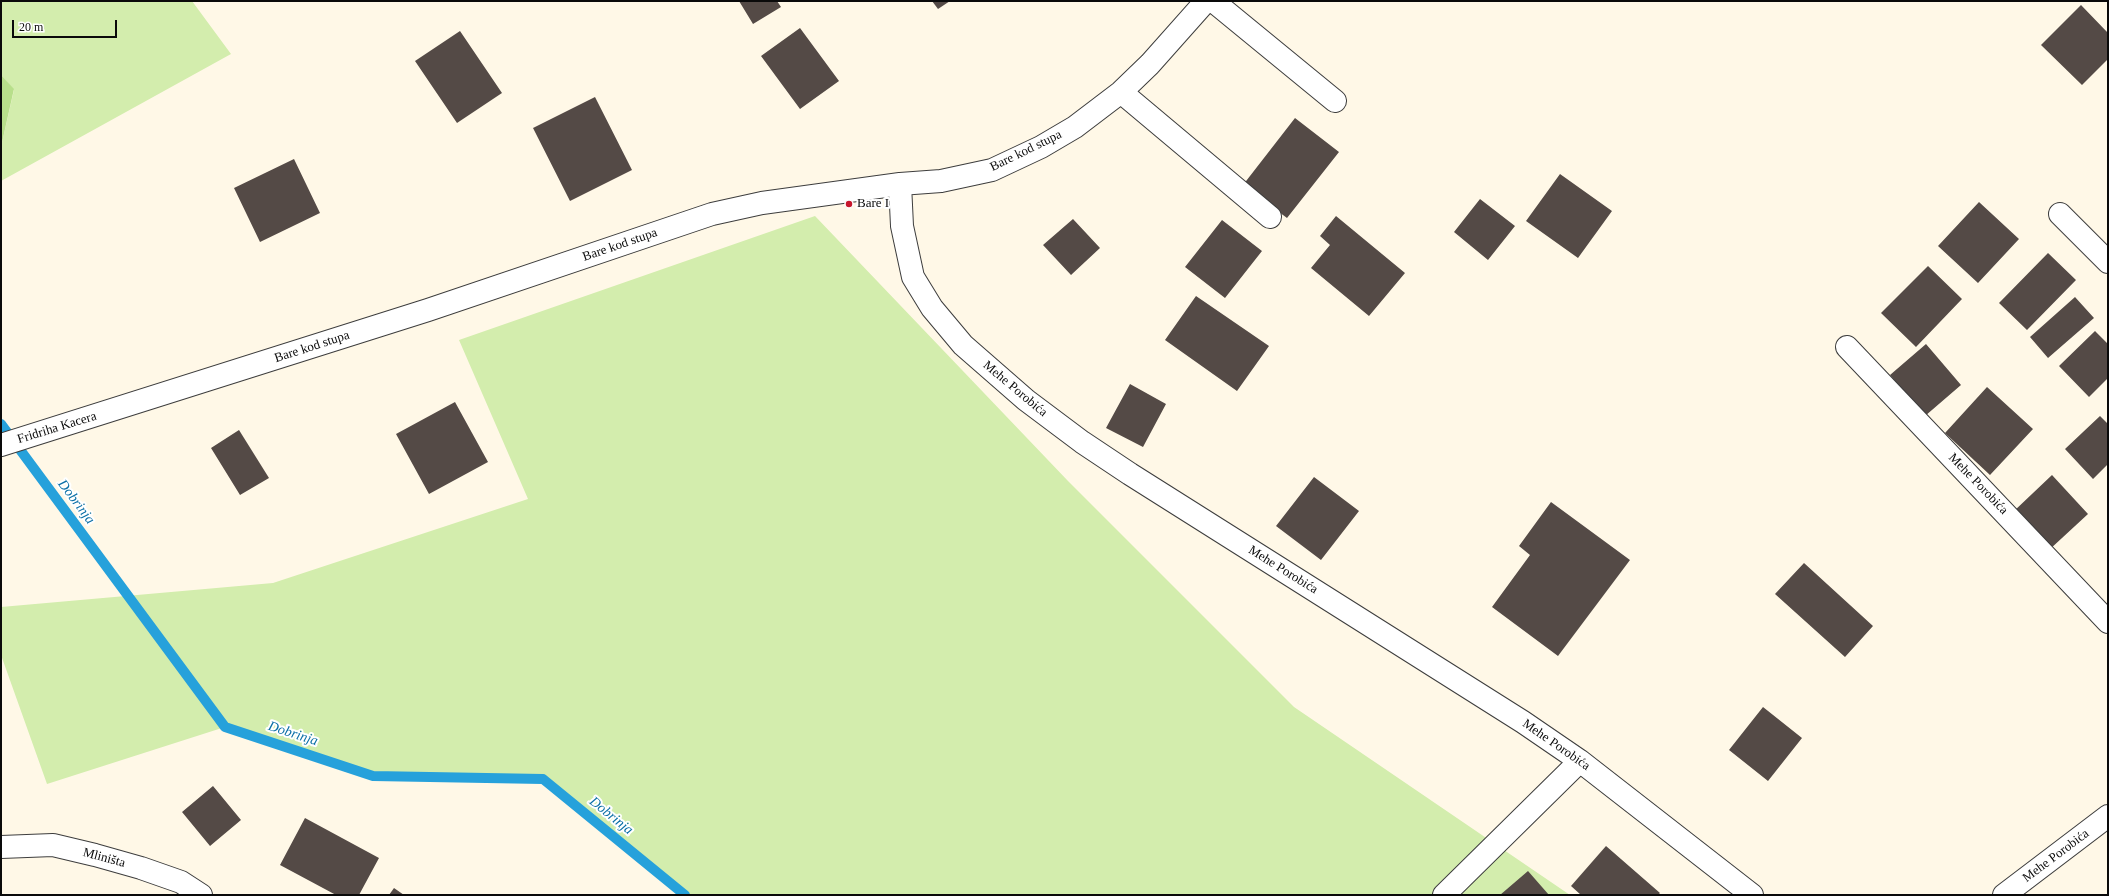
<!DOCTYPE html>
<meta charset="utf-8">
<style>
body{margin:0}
#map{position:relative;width:2109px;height:896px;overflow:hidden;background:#fff8e7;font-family:"Times New Roman",serif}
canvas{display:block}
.frame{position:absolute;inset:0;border:2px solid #0a0a0a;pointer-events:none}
.scale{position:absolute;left:12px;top:20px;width:105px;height:18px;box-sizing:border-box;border:2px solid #0a0a0a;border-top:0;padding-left:5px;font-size:12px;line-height:14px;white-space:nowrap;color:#0a0a0a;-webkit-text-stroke:3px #fff;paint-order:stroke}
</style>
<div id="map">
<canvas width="2109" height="896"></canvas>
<div class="frame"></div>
<div class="scale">20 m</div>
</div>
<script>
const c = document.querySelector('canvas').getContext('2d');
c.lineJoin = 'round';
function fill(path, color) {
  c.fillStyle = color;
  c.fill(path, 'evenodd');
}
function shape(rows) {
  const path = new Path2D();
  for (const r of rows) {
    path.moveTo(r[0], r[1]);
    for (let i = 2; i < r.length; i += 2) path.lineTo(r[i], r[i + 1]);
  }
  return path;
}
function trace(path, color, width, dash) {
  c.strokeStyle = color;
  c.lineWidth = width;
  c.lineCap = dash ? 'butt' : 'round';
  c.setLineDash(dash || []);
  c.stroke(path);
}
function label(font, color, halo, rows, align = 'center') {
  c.font = font + ' "Times New Roman",serif';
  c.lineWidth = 4;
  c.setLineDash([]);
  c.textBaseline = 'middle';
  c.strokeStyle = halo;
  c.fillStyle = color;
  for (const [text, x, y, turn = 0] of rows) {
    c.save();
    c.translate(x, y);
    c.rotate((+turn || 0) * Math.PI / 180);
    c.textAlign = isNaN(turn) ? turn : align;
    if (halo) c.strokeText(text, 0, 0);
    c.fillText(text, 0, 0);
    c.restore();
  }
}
fill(shape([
 [1,1,192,1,231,54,1,181,1,147,14,90,1,75],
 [815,216,1068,481,1294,707,1570,895,685,895,543,779,373,776,225,727,47,784,1,655,1,607,273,583,528,499,459,340]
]), '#d3edad');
fill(shape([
 [1,75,14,89,1,147]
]), '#b8df8b');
trace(shape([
 [1,424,225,727,373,776,543,779,685,895]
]), '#26a1db', 10);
fill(shape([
 [739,1,777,1,781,7,753,24],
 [932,1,950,1,938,9],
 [2081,5,2108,33,2108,59,2082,85,2041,45],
 [800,28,839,81,800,109,761,56],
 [460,31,502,93,457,123,415,61],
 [595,97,632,170,570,201,533,128],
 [1295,118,1339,152,1287,218,1243,185],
 [294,159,320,213,260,242,234,188],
 [1560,174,1612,211,1578,258,1526,221],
 [1480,199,1515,226,1488,260,1454,232],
 [1979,202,2019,239,1978,283,1938,246],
 [1336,216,1405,273,1369,316,1311,268,1330,245,1320,236],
 [1073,219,1100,248,1071,275,1043,245],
 [1222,220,1262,251,1225,298,1185,267],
 [2048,253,2076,280,2027,330,1999,303],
 [1928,266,1962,299,1916,347,1881,313],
 [1196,296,1269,346,1237,391,1165,340],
 [2075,297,2094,318,2048,358,2030,337],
 [2095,331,2108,344,2108,378,2089,397,2059,366],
 [1926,344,1961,385,1925,416,1890,375],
 [1130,384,1166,404,1143,447,1106,428],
 [1987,387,2033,429,1990,475,1945,433],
 [455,402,488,462,429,494,396,434],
 [2100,416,2108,424,2108,464,2093,479,2065,449],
 [239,430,269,478,240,495,211,448],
 [2052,475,2088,514,2049,550,2013,512],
 [1314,477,1359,511,1321,560,1276,526],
 [1551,502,1630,560,1558,656,1492,607,1530,555,1519,546],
 [1804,563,1873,626,1845,657,1775,594],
 [1763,707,1802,738,1768,781,1729,750],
 [213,786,241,820,210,846,182,812],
 [305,818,379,858,359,895,336,895,280,865],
 [1606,846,1660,893,1658,895,1581,895,1571,886],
 [1528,871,1549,895,1500,895],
 [394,888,404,895,389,895]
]), '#544a46');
const minor = shape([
 [1213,1,1335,101],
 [1121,92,1270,217],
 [900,184,902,226,913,277,932,308,963,345,1026,400,1082,442,1130,474,1523,722,1580,761,1752,895],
 [2060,214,2108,262],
 [1847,347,2108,622],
 [1,445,428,310,712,214,762,203,900,184,941,181,992,170,1041,147,1075,127,1121,92,1150,64,1206,1],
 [1,847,53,845,95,855,141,868,181,882,201,895],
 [1444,895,1580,761],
 [2004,895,2108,816]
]);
trace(minor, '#3d3d3d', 24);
trace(minor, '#fff', 22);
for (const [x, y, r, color] of [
 [849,204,4,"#c7162c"]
]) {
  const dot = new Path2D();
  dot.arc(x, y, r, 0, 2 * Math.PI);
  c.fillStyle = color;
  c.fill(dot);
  trace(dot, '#fff', 1.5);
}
label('13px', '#0a0a0a', '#fff', [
 ["Bare kod stupa",1026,151,-26],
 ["Bare kod stupa",620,245,-19],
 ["Bare kod stupa",312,347,-18],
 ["Mehe Porobića",1015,389,40],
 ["Fridriha Kacera",57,428,-17],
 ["Mehe Porobića",1978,484,46],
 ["Mehe Porobića",1283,570,32],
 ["Mehe Porobića",1556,745,35],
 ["Mehe Porobića",2056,856,-37],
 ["Mliništa",104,858,15]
]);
label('13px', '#0a0a0a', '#fff', [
 ["Bare I",857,204]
], 'left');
label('italic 14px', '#096ea6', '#fff', [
 ["Dobrinja",76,502,53],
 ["Dobrinja",293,734,18],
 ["Dobrinja",611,816,39]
]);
</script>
